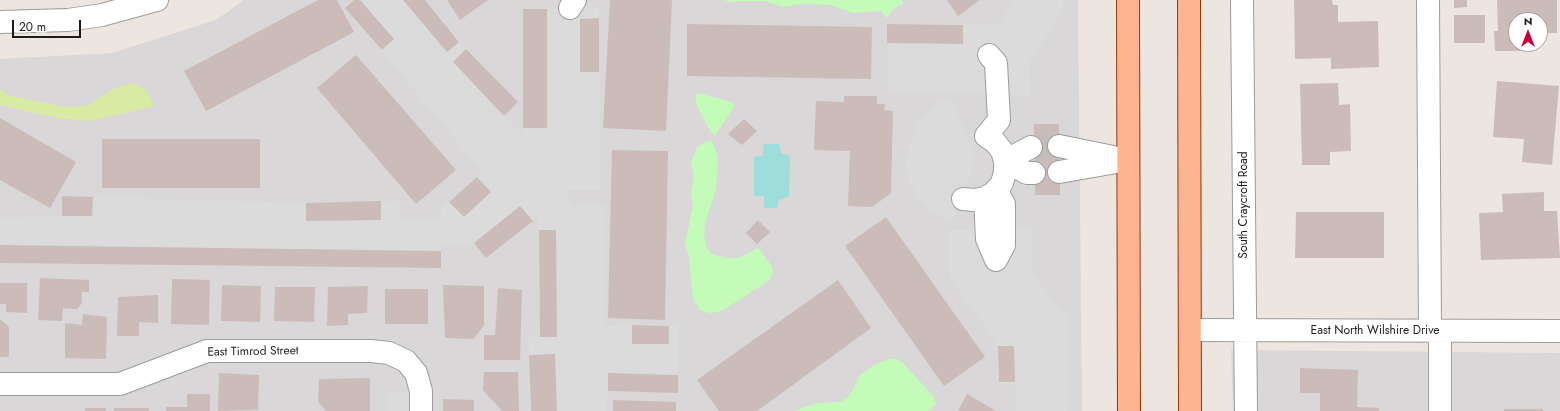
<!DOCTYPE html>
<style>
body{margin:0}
#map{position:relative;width:1560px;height:411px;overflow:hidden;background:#ede5df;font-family:Jost,sans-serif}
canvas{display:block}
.north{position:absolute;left:1508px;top:12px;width:40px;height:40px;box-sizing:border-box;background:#fff;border:1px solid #a4a4a4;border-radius:50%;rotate:0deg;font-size:11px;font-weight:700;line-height:16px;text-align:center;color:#1b1b1b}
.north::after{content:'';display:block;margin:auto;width:14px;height:18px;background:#c50035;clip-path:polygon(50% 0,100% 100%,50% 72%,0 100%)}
.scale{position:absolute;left:12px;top:20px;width:69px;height:18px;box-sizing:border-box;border:2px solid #1b1b1b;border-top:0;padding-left:5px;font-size:12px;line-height:14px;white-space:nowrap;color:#1b1b1b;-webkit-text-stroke:3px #fff;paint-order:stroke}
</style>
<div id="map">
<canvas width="1560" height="411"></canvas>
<div class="north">N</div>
<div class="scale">20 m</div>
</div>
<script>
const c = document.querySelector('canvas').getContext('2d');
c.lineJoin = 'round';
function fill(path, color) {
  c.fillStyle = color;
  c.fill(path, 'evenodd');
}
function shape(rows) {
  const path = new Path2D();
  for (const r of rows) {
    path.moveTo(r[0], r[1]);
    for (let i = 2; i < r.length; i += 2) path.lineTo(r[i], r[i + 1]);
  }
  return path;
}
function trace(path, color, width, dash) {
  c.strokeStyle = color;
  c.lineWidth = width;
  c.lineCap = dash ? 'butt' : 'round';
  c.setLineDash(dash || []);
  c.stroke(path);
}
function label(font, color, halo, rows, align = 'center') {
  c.font = font + ' Jost,sans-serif';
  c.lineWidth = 3;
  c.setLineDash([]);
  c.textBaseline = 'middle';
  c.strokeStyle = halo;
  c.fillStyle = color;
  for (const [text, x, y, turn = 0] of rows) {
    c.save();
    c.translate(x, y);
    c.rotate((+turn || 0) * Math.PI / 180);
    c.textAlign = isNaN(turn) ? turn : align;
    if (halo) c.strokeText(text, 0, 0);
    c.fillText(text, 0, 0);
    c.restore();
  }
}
fill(shape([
 [244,0,1078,0,1082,411,0,411,0,59,112,53,216,20],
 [1231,350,1560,353,1560,411,1233,411]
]), '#d9d7d8');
fill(shape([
 [132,83,145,89,155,106,90,121,57,118,0,105,0,89,7,95,64,107,87,106,115,88]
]), '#d9eaa2');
fill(shape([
 [724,0,902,0,903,4,894,8,887,18,881,11,853,13,831,5,801,4,783,7,765,1,744,1,730,2],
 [698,93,732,102,735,105,715,136,709,129,697,106,695,95],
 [707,141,712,141,718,157,716,189,705,223,704,236,707,248,711,254,727,258,738,258,758,248,771,265,773,272,770,280,722,311,710,313,700,310,693,299,689,256,685,244,693,205,691,193,694,176,691,163,697,147],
 [889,359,897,359,903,363,934,397,936,403,933,407,927,411,794,411,817,403,840,402,847,398,852,391,860,375,874,365]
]), '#c5fbb9');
fill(shape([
 [354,0,425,0,516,104,505,116,521,133,523,128,523,9,599,8,601,190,568,190,567,197,574,205,604,205,604,326,679,325,678,393,608,391,606,411,529,411,529,337,540,336,538,217,486,258,474,243,441,244,441,268,0,263,0,218,62,216,62,196,306,203,400,201,401,219,441,219,441,208,482,172,345,8],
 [1012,0,1063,0,1063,11,1029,63,1031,96,889,90,887,24,1001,24],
 [950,97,976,157,951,224,922,202,911,184,905,163,918,123,936,104],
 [1032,229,1031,271,1069,320,1067,411,1016,411,1016,385,1000,384,999,382,998,346,950,277,950,230],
 [388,392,409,392,409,411,388,411]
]), '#dbdbdb');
fill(shape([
 [764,144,779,144,781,153,790,156,789,196,779,200,777,208,764,208,764,196,754,196,754,157,763,156]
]), '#9dddda');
fill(shape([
 [318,0,337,0,354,32,206,111,184,71],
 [354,0,360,0,394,39,382,50,345,8],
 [403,0,425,0,459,42,447,52],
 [447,0,488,0,460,20],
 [610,0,672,0,666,131,603,128],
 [947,0,980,0,958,16],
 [1294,0,1332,0,1333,5,1338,5,1338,22,1378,21,1379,67,1331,69,1331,58,1295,59],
 [1454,0,1467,0,1467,7,1454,8],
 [1497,0,1557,0,1557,33,1540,33,1540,20,1516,20,1516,44,1530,44,1530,51,1495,51,1494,31,1498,31],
 [523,9,547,9,547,128,523,128],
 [1454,15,1485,15,1485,43,1454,43],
 [599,18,599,72,580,72,580,19],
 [687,24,872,27,871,79,687,76],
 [887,24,963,25,963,44,887,43],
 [466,49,518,102,504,116,453,62],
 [356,55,456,170,416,204,317,88],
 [1497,81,1559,86,1552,165,1522,162,1524,139,1493,137],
 [1338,83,1339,105,1350,104,1351,151,1330,152,1330,165,1302,165,1300,84],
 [844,96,877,96,877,104,885,104,884,110,893,111,891,193,872,207,848,206,850,151,814,150,816,101,844,102],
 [0,118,76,162,50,208,0,180],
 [744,119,757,131,742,145,728,134],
 [1034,124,1059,124,1060,195,1035,195],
 [102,139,260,139,260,188,102,188],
 [612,150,668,151,665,320,608,318],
 [477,177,491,192,464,217,449,202],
 [1544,192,1544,211,1557,211,1560,258,1481,260,1479,213,1503,212,1502,194],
 [62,196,93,197,92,216,62,216],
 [381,201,381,220,306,221,306,203],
 [520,206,533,221,486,258,474,243],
 [1296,212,1384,212,1384,258,1295,258],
 [886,217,985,357,944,386,845,246],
 [758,220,770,232,757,244,746,233],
 [539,230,556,230,557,337,540,337],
 [0,245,441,251,441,268,0,263],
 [40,278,89,280,89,292,82,292,82,303,77,309,63,308,62,321,38,320],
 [172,279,210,280,209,325,171,324],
 [838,280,871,328,757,411,719,411,697,380],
 [0,283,27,283,27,313,6,312,6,304,0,304],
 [222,285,261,286,260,322,221,321],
 [443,285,484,286,484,325,474,339,445,338],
 [368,286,367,313,348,314,348,325,327,326,328,287],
 [275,287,315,287,314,322,274,321],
 [498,288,522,290,520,360,484,360,484,335,495,335],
 [385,289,428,289,428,324,385,324],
 [158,295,158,323,139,322,139,336,117,336,118,297],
 [83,314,107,317,106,359,65,358,65,323,82,325],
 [0,319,9,327,9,357,0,357],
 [632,325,669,326,669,344,632,344],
 [998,346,1014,346,1015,382,999,382],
 [555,354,557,411,531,411,529,355],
 [1300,368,1358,370,1357,407,1379,408,1379,411,1320,411,1320,393,1300,393],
 [484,372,518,372,519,411,502,411,483,390],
 [219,373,259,375,258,410,218,411],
 [608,373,678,375,678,393,608,391],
 [370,378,370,411,326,411,318,402,319,379],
 [187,394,210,394,210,411,166,411,166,407,187,407],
 [967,394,996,411,958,411],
 [443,399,474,400,474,411,443,411],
 [613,400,676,402,676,411,613,411],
 [85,408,106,408,106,411,85,411],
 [114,408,149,408,149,411,114,411],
 [1504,409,1543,409,1543,411,1504,411]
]), '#ccbcb9');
trace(shape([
 [1031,147,1059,146]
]), '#c3bdb8', 22, [22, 11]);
const minor = shape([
 [1242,0,1246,411],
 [1428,0,1430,331],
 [570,8,575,0],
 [0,22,68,20,102,15,157,0],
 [986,136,999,120,996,63,989,55],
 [1059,146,1128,160,1059,172],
 [1031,147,1005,161,1027,173,1034,173],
 [985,198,987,239,996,260,1004,245,1004,204,996,190],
 [963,199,974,200,985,198,995,192,1002,183,1005,172,1005,161,1002,151,995,142,986,136],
 [1190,330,1560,331],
 [1440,331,1440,411],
 [0,384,120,384,207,351,371,351,389,353,406,361,416,373,421,391,421,411]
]);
const major = shape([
 [1128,0,1129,411],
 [1189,0,1190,411]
]);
trace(minor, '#9c9c9c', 24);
trace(major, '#913a00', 24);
trace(minor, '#fff', 22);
trace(major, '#ffb393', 22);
label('12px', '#1b1b1b', '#fff', [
 ["South Craycroft Road",1244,205,-90],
 ["East North Wilshire Drive",1375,331],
 ["East Timrod Street",253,352,-1]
]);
</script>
